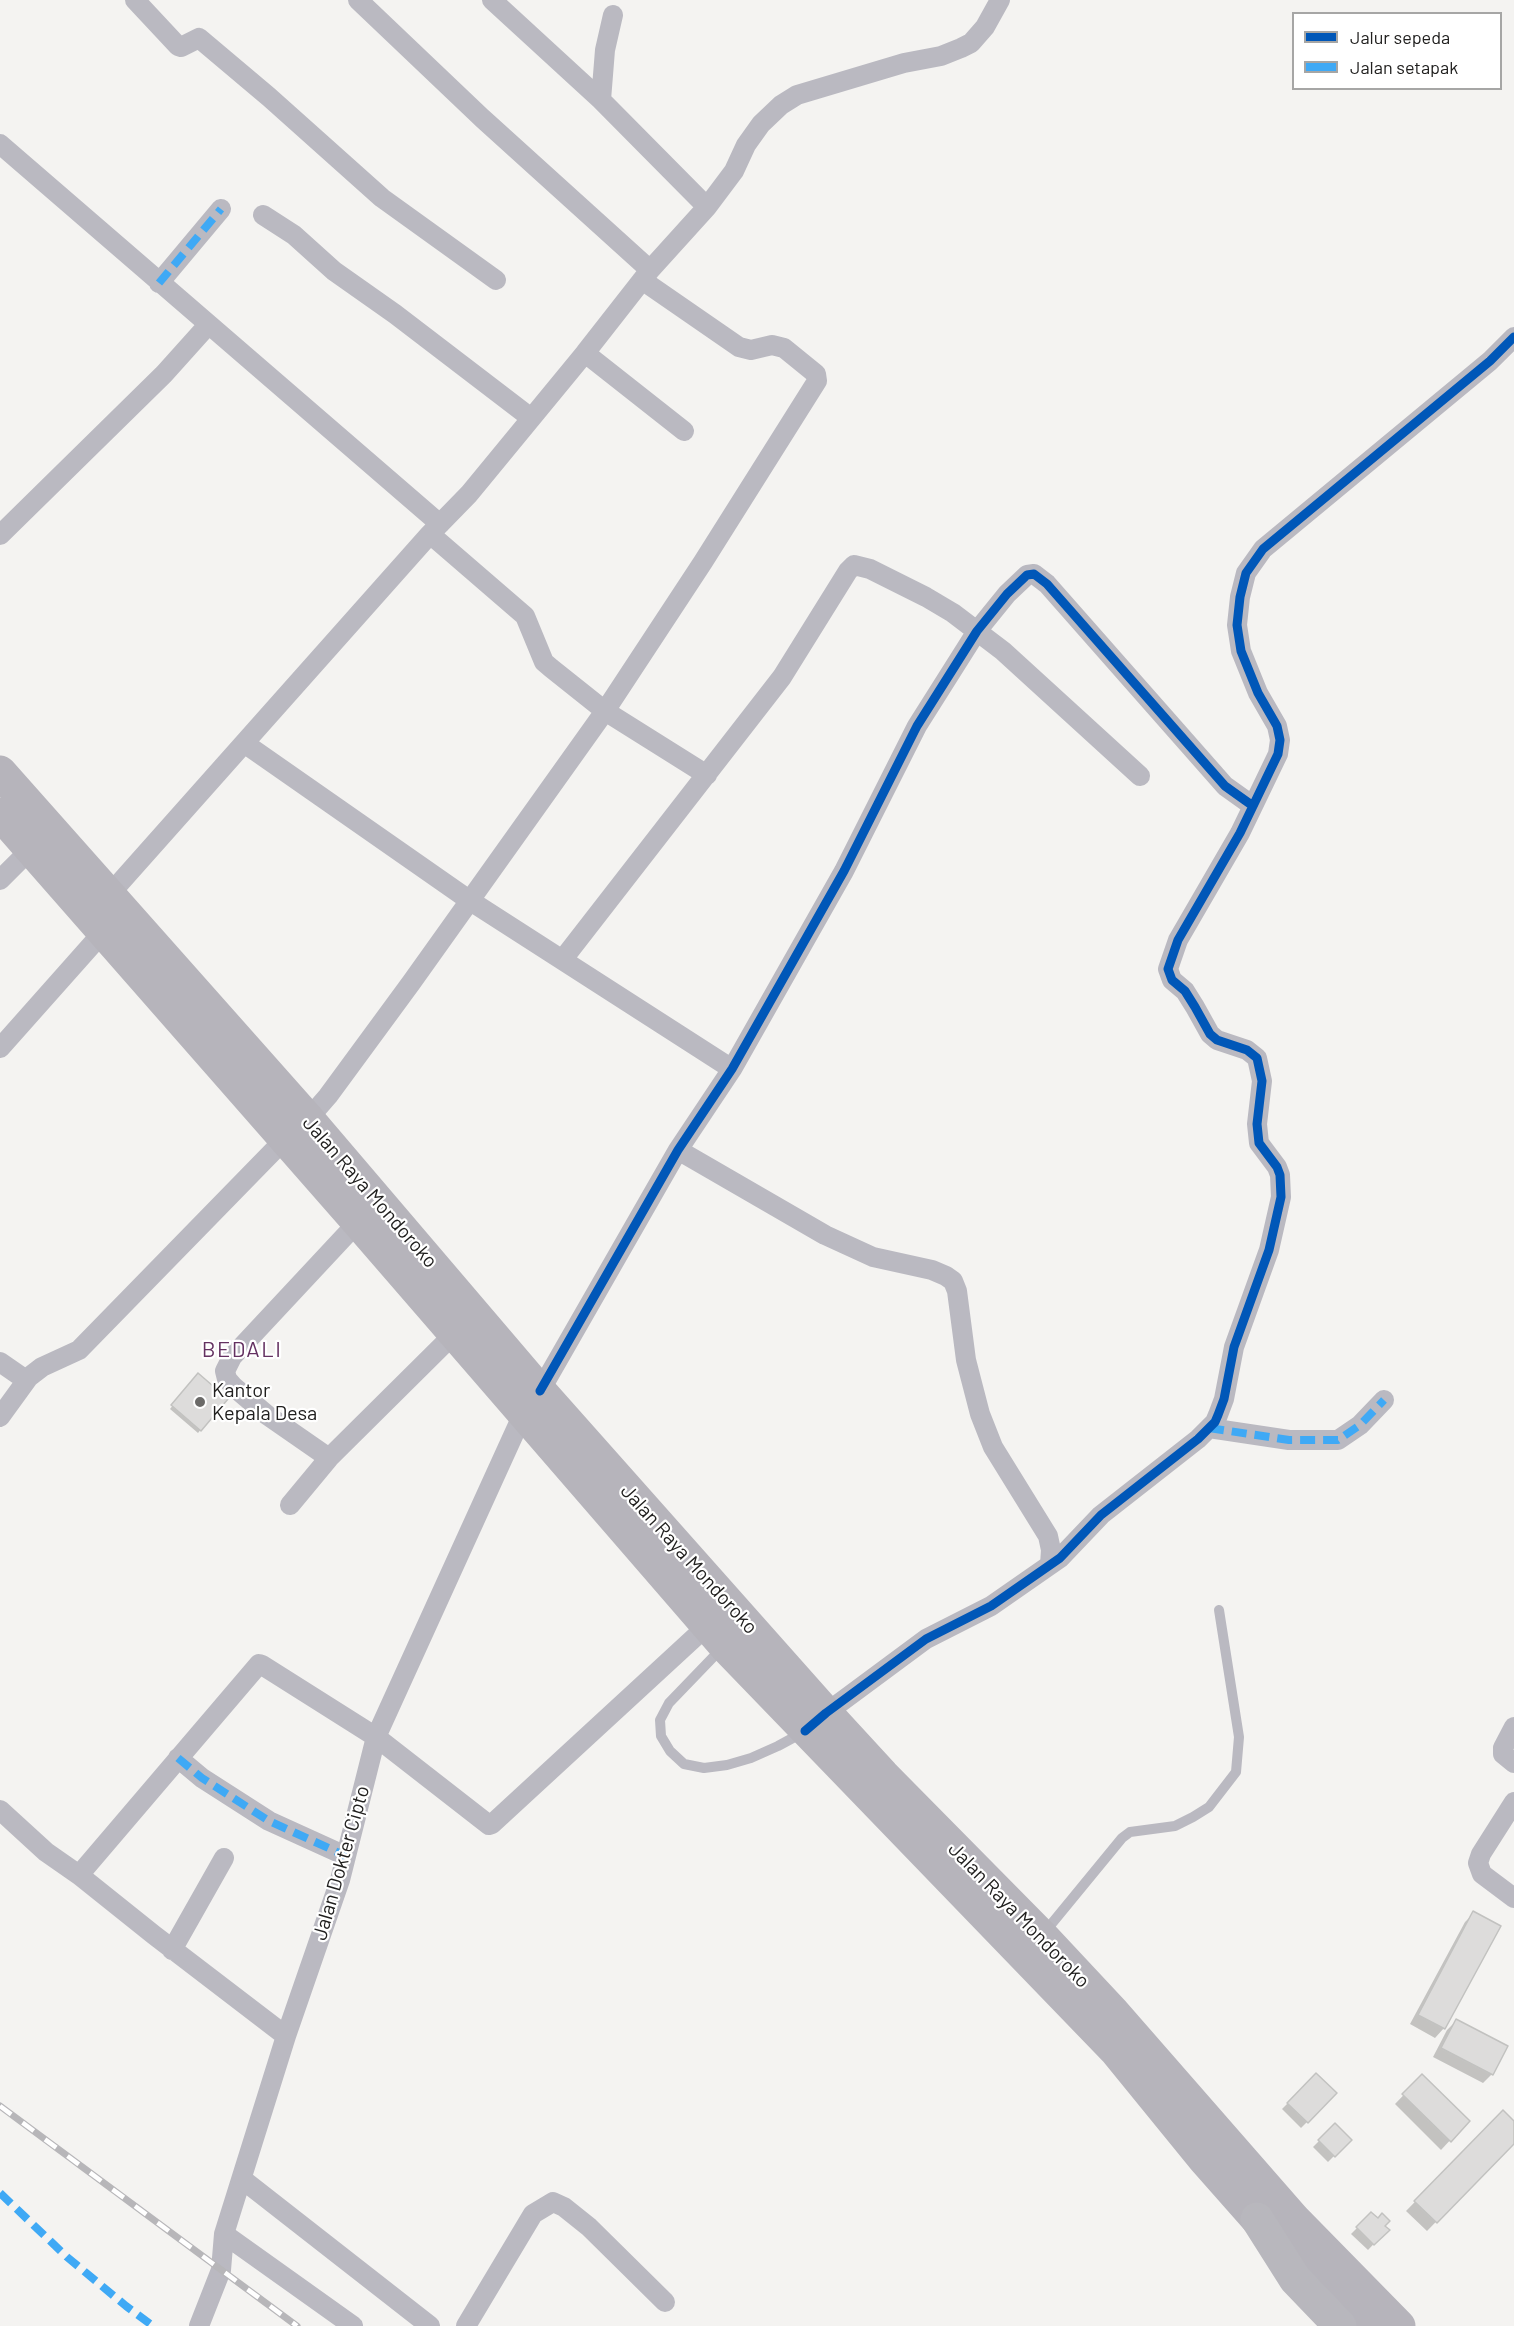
<!DOCTYPE html>
<style>
body{margin:0}
#map{position:relative;width:1514px;height:2326px;overflow:hidden;background:#f4f3f1;font-family:Barlow,sans-serif}
canvas{display:block}
.legend{position:absolute;left:1292px;top:12px;width:210px;height:78px;box-sizing:border-box;background:#fff;border:2px solid #a6a6a5;margin:0;padding:8px 10px;list-style:none;font-size:18px;color:#21201f}
.legend li{display:flex;align-items:center;gap:12px;height:30px}
.legend b{width:30px;border:2px solid #a6a6a5}
</style>
<div id="map">
<canvas width="1514" height="2326"></canvas>
<ul class="legend">
<li><b style="height:8px;background:#0057b8"></b>Jalur sepeda</li>
<li><b style="height:8px;background:#3fa9f5"></b>Jalan setapak</li>
</ul>
</div>
<script>
const c = document.querySelector('canvas').getContext('2d');
c.lineJoin = 'round';
function fill(path, color) {
  c.fillStyle = color;
  c.fill(path, 'evenodd');
}
function shape(rows) {
  const path = new Path2D();
  for (const r of rows) {
    path.moveTo(r[0], r[1]);
    for (let i = 2; i < r.length; i += 2) path.lineTo(r[i], r[i + 1]);
  }
  return path;
}
function trace(path, color, width, dash) {
  c.strokeStyle = color;
  c.lineWidth = width;
  c.lineCap = dash ? 'butt' : 'round';
  c.setLineDash(dash || []);
  c.stroke(path);
}
function label(font, color, halo, rows, align = 'center') {
  c.font = font + ' Barlow,sans-serif';
  c.lineWidth = 4.5;
  c.setLineDash([]);
  c.textBaseline = 'middle';
  c.strokeStyle = halo;
  c.fillStyle = color;
  for (const [text, x, y, turn = 0] of rows) {
    c.save();
    c.translate(x, y);
    c.rotate((+turn || 0) * Math.PI / 180);
    c.textAlign = isNaN(turn) ? turn : align;
    if (halo) c.strokeText(text, 0, 0);
    c.fillText(text, 0, 0);
    c.restore();
  }
}
fill(shape([
 [198,1375,226,1399,198,1433,170,1409],
 [1474,1913,1444,2028,1435,2038,1410,2024,1465,1922],
 [1457,2020,1492,2074,1483,2083,1433,2057,1447,2030],
 [1316,2075,1335,2094,1301,2128,1282,2109],
 [1422,2076,1468,2121,1441,2150,1395,2104],
 [1503,2112,1514,2123,1514,2142,1427,2231,1406,2211],
 [1335,2125,1350,2140,1328,2162,1313,2147],
 [1371,2214,1387,2230,1368,2250,1351,2234]
]), '#0003');
const building = shape([
 [198,1373,228,1399,201,1431,171,1405,198,1373],
 [1473,1911,1501,1926,1445,2029,1418,2015,1473,1911],
 [1456,2019,1508,2046,1493,2075,1441,2048,1456,2019],
 [1316,2073,1337,2093,1308,2123,1287,2103,1316,2073],
 [1422,2074,1470,2121,1451,2142,1402,2094,1422,2074],
 [1503,2110,1514,2121,1514,2144,1437,2223,1414,2201,1503,2110],
 [1335,2123,1352,2140,1335,2157,1318,2140,1335,2123],
 [1371,2212,1378,2218,1382,2213,1390,2221,1385,2226,1390,2230,1374,2245,1356,2227,1371,2212]
]);
fill(building, '#dddcdb');
trace(building, '#c2c2c0', 1.5);
trace(shape([
 [721,1649,669,1703,660,1720,661,1736,670,1751,684,1764,704,1768,727,1765,751,1758,778,1746,802,1733],
 [1044,1933,1122,1838,1130,1832,1175,1826,1193,1817,1209,1807,1236,1772,1239,1737,1219,1610]
]), '#bab9c1', 10);
trace(shape([
 [135,0,178,46,181,47,199,38,269,97,382,198,496,280],
 [358,0,482,118,650,270],
 [492,0,601,100,707,207,734,171,746,145,761,124,781,105,797,95,904,63,941,56,961,48,971,43,985,27,1000,0],
 [601,100,605,50,613,15],
 [0,144,440,524],
 [263,215,294,235,334,271,395,314,531,418],
 [159,283,221,209],
 [585,353,684,431],
 [430,534,525,616,544,662,551,668,605,711,707,775],
 [0,535,164,374,208,325],
 [244,743,469,900,732,1069],
 [0,880,31,849],
 [109,895,430,534,469,494,585,353,650,270,707,207],
 [563,959,782,677,848,571,854,565,870,569,926,597,953,613,1003,651,1140,776],
 [0,1048,104,931],
 [308,1119,328,1096,411,983,605,711,703,562,817,381,816,374,784,348,772,345,751,350,739,347,642,280],
 [678,1150,825,1235,873,1257,932,1270,946,1276,953,1281,957,1291,966,1360,980,1414,993,1447,1048,1536,1051,1550,1050,1565],
 [0,1362,26,1380],
 [540,1391,678,1150,732,1069,844,871,917,726,977,631,1007,594,1027,575,1034,574,1047,584,1225,786,1253,806,1278,754,1280,740,1277,726,1258,693,1241,651,1237,625,1240,597,1246,573,1263,549,1490,361,1514,337],
 [0,1417,29,1377,42,1367,79,1350,285,1139],
 [1209,1428,1289,1440,1338,1440,1360,1425,1384,1400],
 [329,1458,267,1415,234,1387,227,1379,225,1371,232,1357,358,1222],
 [290,1505,329,1458,454,1334],
 [818,1719,926,1639,991,1606,1060,1558,1101,1515,1198,1439,1215,1422,1218,1415,1224,1399,1234,1347,1269,1250,1281,1197,1280,1175,1277,1167,1259,1143,1257,1124,1262,1081,1257,1058,1247,1050,1217,1040,1210,1034,1195,1007,1185,991,1172,980,1168,969,1178,940,1240,833,1253,806],
 [1514,1727,1503,1748,1503,1754,1514,1763],
 [178,1758,202,1778,269,1821,346,1856],
 [1514,1802,1481,1854,1478,1863,1482,1874,1514,1898],
 [0,1810,46,1852,79,1875,154,1935,286,2036],
 [79,1875,259,1664,262,1665,376,1737,489,1825,492,1824,707,1626],
 [172,1950,224,1858],
 [242,2179,430,2326],
 [224,2234,353,2326],
 [199,2326,221,2270,224,2234,286,2036,340,1880,376,1737,523,1414],
 [466,2326,533,2214,553,2202,564,2207,589,2227,665,2302]
]), '#bab9c1', 20);
trace(shape([
 [0,772,308,1119,540,1391,826,1713,883,1775,1042,1936,1114,2013,1294,2219,1399,2326],
 [0,814,358,1222,725,1646,1116,2051,1204,2159,1257,2219,1364,2326]
]), '#b6b4bb', 33);
trace(shape([
 [1257,2219,1295,2279,1340,2326]
]), '#b8b7bd', 33);
const rail = shape([
 [0,2106,297,2326]
]);
trace(rail, '#b7b6b9', 7);
trace(rail, '#fff', 4.5, [14]);
trace(shape([
 [159,283,221,209],
 [1209,1428,1289,1440,1338,1440,1360,1425,1384,1400],
 [178,1758,202,1778,269,1821,346,1856],
 [0,2193,67,2257,126,2306,153,2326]
]), '#3fa9f5', 8, [15, 8]);
trace(shape([
 [540,1391,678,1150,732,1069,844,871,917,726,977,631,1007,594,1027,575,1034,574,1047,584,1225,786,1253,806,1278,754,1280,740,1277,726,1258,693,1241,651,1237,625,1240,597,1246,573,1263,549,1490,361,1514,337],
 [805,1731,826,1713,926,1639,991,1606,1060,1558,1101,1515,1198,1439,1215,1422,1218,1415,1224,1399,1234,1347,1269,1250,1281,1197,1280,1175,1277,1167,1259,1143,1257,1124,1262,1081,1257,1058,1247,1050,1217,1040,1210,1034,1195,1007,1185,991,1172,980,1168,969,1178,940,1240,833,1253,806]
]), '#0057b8', 9);
for (const [x, y, r, color] of [
 [200,1402,6,"#6b6a68"]
]) {
  const dot = new Path2D();
  dot.arc(x, y, r, 0, 2 * Math.PI);
  c.fillStyle = color;
  c.fill(dot);
  trace(dot, '#fff', 2);
}
label('20px', '#21201f', '#fff', [
 ["Jalan Raya Mondoroko",370,1192,49],
 ["Jalan Raya Mondoroko",689,1559,48],
 ["Jalan Dokter Cipto",341,1863,-74],
 ["Jalan Raya Mondoroko",1019,1915,46]
]);
label('20px', '#21201f', '#fff', [
 ["Kantor",212,1390],
 ["Kepala Desa",212,1413]
], 'left');
c.letterSpacing = '1.5px';
label('22px', '#643161', '#fff', [
 ["BEDALI",242,1350]
]);
c.letterSpacing = '0px';
</script>
